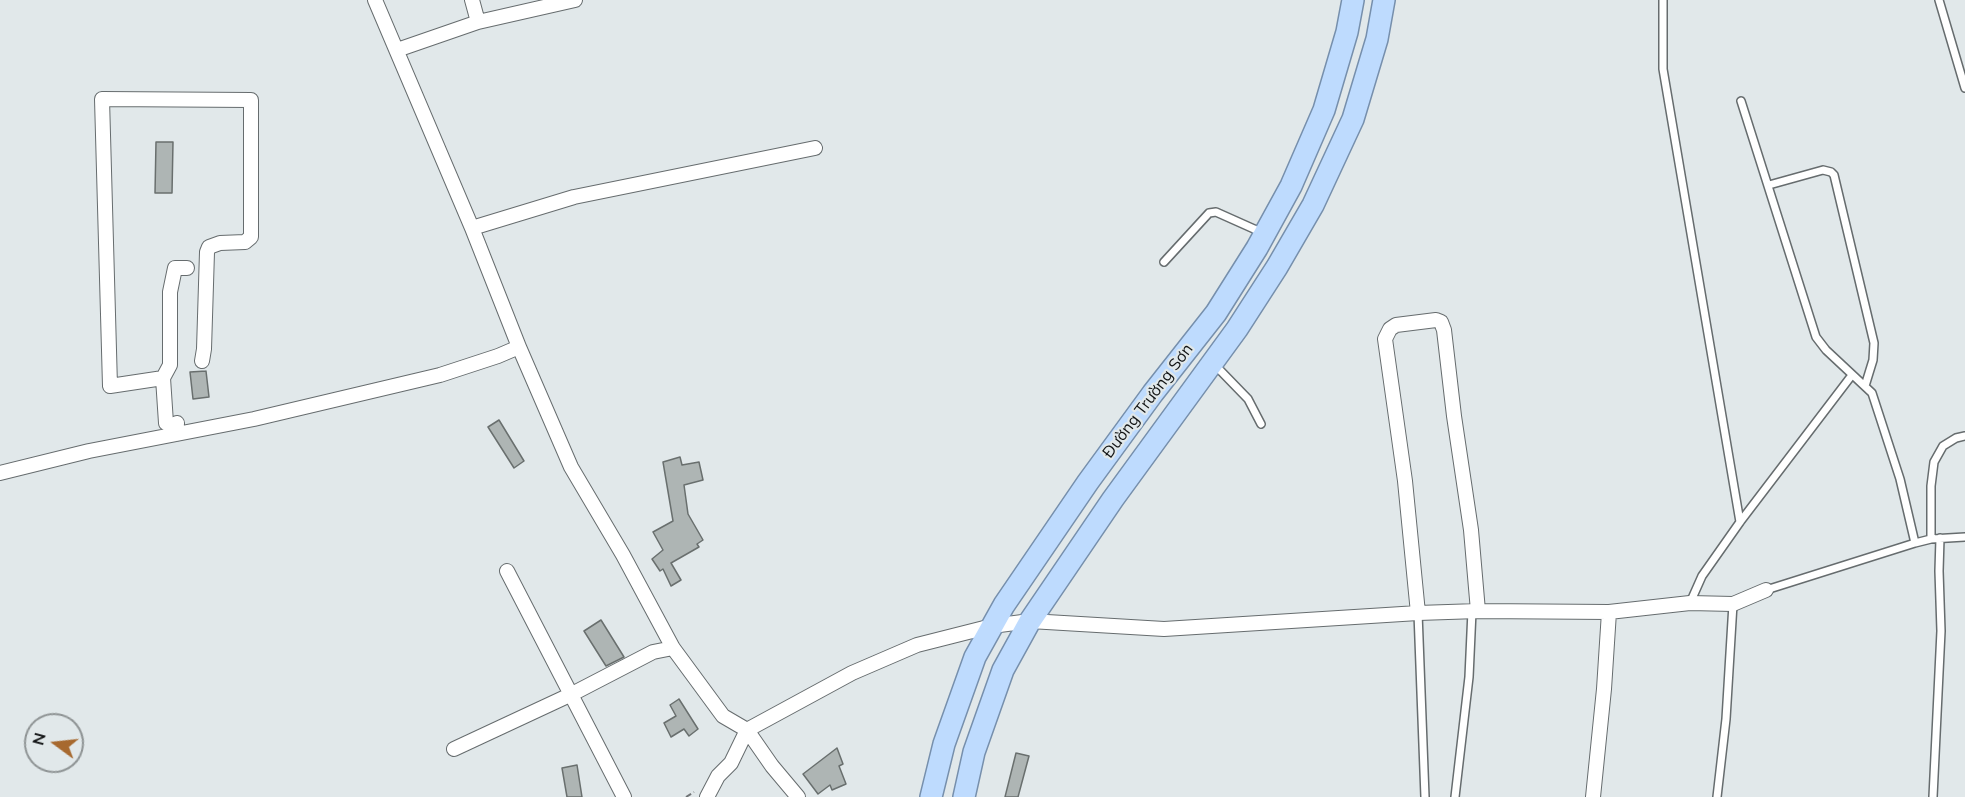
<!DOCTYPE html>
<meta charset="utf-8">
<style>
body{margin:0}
#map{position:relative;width:1965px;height:797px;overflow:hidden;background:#e1e8ea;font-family:Mulish,sans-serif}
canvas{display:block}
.north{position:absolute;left:24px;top:713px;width:60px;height:60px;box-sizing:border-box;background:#e1e8ea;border:2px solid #8e9394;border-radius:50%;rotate:285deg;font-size:16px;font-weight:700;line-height:24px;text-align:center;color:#111314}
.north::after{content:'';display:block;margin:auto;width:21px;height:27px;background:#a7692f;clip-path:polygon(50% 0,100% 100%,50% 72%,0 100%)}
</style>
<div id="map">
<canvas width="1965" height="797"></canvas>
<div class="north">N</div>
</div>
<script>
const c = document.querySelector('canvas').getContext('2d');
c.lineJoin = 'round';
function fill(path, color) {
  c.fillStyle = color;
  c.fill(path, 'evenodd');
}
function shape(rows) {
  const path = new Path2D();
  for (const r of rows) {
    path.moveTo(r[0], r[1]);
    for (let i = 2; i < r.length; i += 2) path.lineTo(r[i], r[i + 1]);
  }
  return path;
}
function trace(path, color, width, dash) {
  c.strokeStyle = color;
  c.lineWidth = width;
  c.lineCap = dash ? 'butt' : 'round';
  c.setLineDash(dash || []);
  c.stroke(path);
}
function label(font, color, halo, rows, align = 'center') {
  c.font = font + ' Mulish,sans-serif';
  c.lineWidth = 4.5;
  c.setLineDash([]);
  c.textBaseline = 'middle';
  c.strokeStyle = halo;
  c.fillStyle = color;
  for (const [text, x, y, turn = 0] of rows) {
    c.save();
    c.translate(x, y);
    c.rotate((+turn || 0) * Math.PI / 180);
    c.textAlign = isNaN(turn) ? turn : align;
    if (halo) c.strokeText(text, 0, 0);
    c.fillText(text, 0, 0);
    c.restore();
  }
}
const building = shape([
 [156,142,173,142,172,193,155,193,156,142],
 [206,371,209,397,193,399,190,372,206,371],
 [499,420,524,461,514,468,488,427,499,420],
 [680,457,682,465,699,462,703,480,684,485,688,514,703,540,697,544,699,547,671,563,681,580,671,586,663,569,660,571,652,559,663,550,653,532,673,521,663,462,680,457],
 [601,620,624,657,606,666,584,631,601,620],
 [679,699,698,729,689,736,684,729,671,737,664,723,676,716,670,705,679,699],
 [837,748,843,764,839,766,846,784,832,790,830,785,818,794,803,774,837,748],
 [1016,753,1029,756,1018,797,1005,797,1016,753],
 [577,765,582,797,567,797,562,768,577,765]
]);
fill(building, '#aeb5b4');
trace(building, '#696f6e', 1.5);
const service = shape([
 [1663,0,1663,69,1740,522],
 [1939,0,1965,88],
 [1741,101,1816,337,1826,350,1872,393,1900,479,1915,543],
 [1769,185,1823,170,1831,172,1834,175,1874,343,1873,360,1865,386],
 [1164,262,1209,213,1216,212,1263,233],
 [1215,365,1248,399,1261,424],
 [1931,539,1931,486,1934,462,1943,446,1956,438,1965,436],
 [1766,590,1915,543,1931,539,1965,537],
 [1690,603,1702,576,1740,522,1852,375],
 [1418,613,1425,797],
 [1455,797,1469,677,1472,611],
 [1717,797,1726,719,1733,604],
 [1933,797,1941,631,1939,571,1940,538]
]);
const minor = shape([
 [375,0,472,228,519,347,571,467,623,555,673,648,723,716,747,730,852,673,917,645,992,626,1030,621,1164,629,1418,613,1478,611,1609,612,1690,603,1733,604,1766,590],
 [472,0,478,22],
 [397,50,478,22,575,0],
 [472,228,574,197,815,148],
 [163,378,170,365,170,292,175,268,187,268],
 [176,434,177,423,171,426,166,423,163,378,110,386,102,99,251,100,251,237,245,242,220,243,209,247,207,252,204,349,202,361],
 [0,473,89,451,254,419,440,375,498,356,519,347],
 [507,571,624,797],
 [1418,613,1405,481,1385,339,1390,329,1396,325,1436,320,1441,322,1444,330,1454,416,1471,530,1478,611],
 [454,749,572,694,653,652,673,648],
 [707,797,718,776,731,763,747,730,772,766,798,797],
 [1593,797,1604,689,1609,612]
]);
const trunk = shape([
 [931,797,944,744,975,657,1004,605,1088,482,1153,393,1216,313,1257,248,1291,186,1324,110,1347,32,1353,0],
 [964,797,974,752,1003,670,1030,621,1113,499,1237,329,1277,267,1313,205,1353,119,1377,39,1384,0]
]);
trace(service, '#666c6e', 10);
trace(minor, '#666c6e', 16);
trace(trunk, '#768fac', 24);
trace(shape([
 [686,797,694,792]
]), '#6f7375', 2, [6, 3]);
trace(service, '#fff', 7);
trace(minor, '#fff', 14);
trace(trunk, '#bedbfe', 21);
label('16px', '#111314', '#e1e8ea', [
 ["Đường Trường Sơn",1148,401,-53]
]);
</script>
